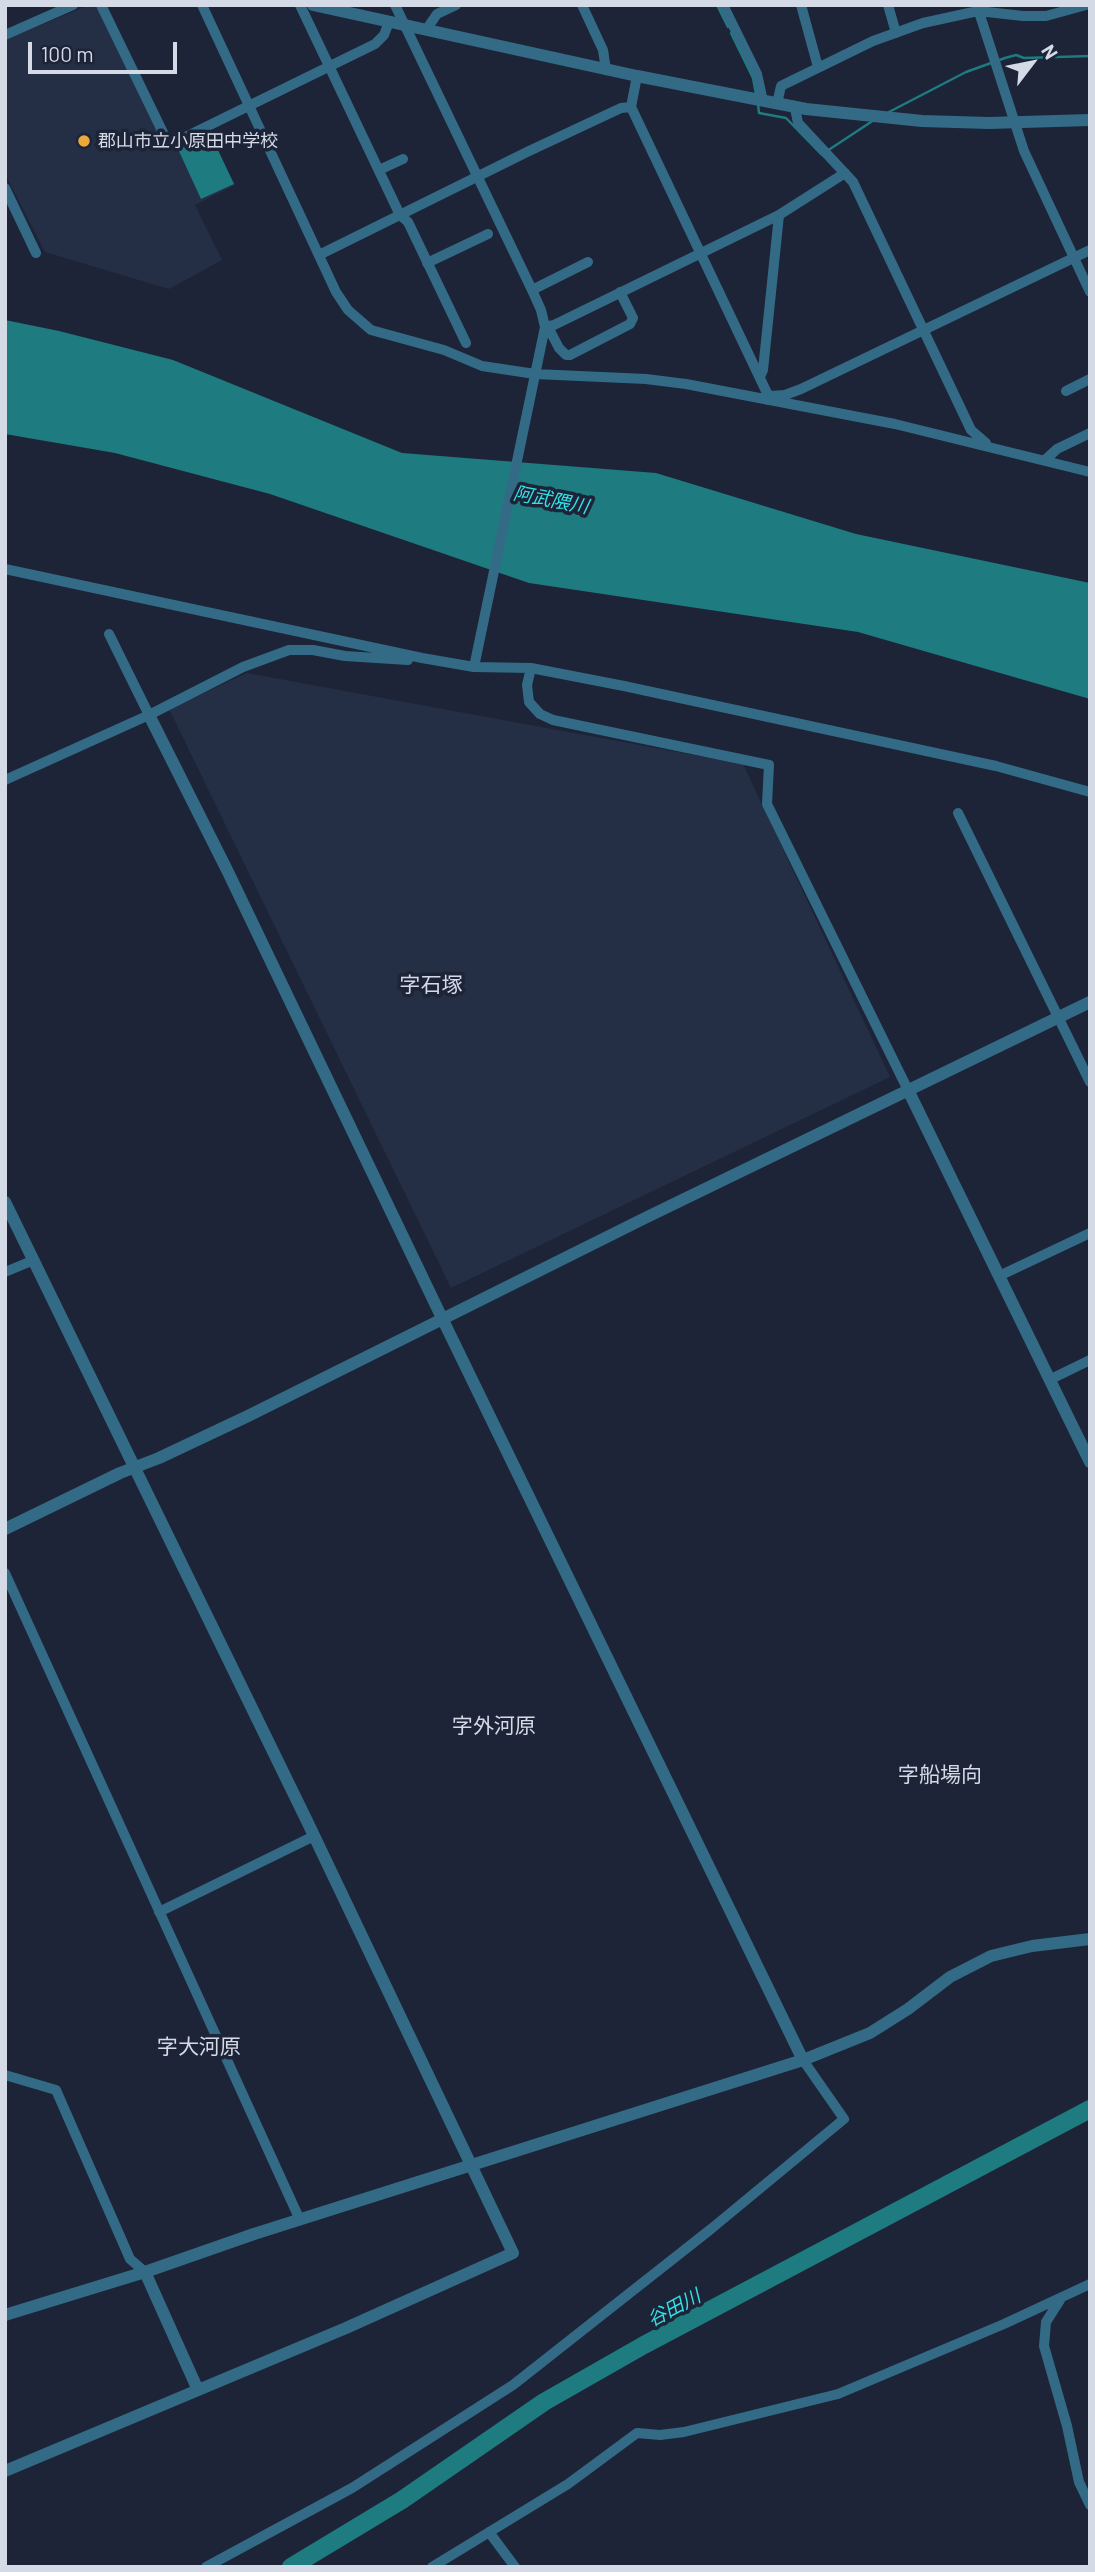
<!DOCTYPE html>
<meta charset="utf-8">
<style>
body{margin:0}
#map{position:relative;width:1095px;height:2572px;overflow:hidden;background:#1d2437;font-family:Barlow,sans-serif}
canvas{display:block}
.frame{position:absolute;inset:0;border:7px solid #d5dae7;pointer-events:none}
.north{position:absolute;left:997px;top:28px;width:70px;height:70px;-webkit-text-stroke:5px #1d2437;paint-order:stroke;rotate:58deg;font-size:19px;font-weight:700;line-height:28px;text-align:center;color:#d5dae7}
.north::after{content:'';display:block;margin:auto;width:24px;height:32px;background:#d5dae7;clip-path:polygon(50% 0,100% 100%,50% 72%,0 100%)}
.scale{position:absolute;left:28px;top:42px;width:149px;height:32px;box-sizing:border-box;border:4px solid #d5dae7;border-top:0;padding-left:9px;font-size:21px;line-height:24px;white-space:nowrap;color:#d5dae7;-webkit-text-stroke:5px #1d2437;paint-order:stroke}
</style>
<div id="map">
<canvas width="1095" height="2572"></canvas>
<div class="frame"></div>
<div class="north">N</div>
<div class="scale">100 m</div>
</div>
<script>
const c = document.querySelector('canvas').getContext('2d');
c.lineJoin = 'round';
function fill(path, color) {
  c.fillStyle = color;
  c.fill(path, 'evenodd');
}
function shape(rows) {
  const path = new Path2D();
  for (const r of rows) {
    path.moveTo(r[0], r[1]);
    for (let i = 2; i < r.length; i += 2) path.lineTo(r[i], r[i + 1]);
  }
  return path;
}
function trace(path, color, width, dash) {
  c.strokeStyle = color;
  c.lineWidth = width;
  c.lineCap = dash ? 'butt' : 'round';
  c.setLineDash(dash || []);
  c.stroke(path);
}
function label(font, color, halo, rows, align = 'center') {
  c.font = font + ' Barlow,"Noto Sans JP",sans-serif';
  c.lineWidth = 7;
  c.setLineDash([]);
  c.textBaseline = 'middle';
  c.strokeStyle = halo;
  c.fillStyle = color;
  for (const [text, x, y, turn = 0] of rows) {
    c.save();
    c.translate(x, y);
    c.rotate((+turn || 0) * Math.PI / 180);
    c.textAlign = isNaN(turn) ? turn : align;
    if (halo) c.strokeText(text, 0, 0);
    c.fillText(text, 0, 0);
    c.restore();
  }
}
fill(shape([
 [89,5,98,5,168,150,208,131,235,185,195,205,222,260,169,289,45,252,5,174,5,40],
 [247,673,743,764,890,1077,451,1288,169,709]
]), '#242e45');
fill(shape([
 [209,131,234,184,201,199,177,147],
 [5,320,59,331,173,360,402,453,656,473,856,534,1090,583,1090,699,858,632,529,583,270,494,115,453,5,434]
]), '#1e7b7f');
trace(shape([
 [717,5,728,27],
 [731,33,753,78,756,94],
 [758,104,759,113,786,118,822,155],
 [889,112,966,72,1005,58,1016,55,1024,58,1090,56],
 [827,151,874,120]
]), '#1e7b7f', 2.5);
trace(shape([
 [291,2567,402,2500,544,2402,644,2345,1090,2109]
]), '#1e7b7f', 18);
trace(shape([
 [101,5,169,145,375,44,384,35,389,22],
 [202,5,336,292,348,310,371,330,444,350,482,366,535,374,646,379,686,384,895,424,1090,472],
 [300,5,400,215,408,222,466,343],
 [395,5,532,290,541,310,545,327,474,667],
 [582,5,603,50,606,70],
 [723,5,757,74,763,101],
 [801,5,818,67],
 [888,5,896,33],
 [977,6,1024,151,1090,292],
 [426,30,437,14,456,5],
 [5,35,73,5],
 [637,76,631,107,767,393,768,400],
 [777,104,781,86,785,84,873,41,923,23,978,11,1023,16,1046,16,1086,5],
 [795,108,798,123,853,182,971,430,986,443],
 [379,170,403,159],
 [5,188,36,253],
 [319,255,527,152,621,108,631,107],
 [427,263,488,234],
 [532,290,588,262],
 [545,327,554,325,779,215,845,173],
 [548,327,559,348,566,355,570,355,630,324,633,318,620,292],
 [760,377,763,370,779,215],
 [1066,391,1090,379],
 [770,396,785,395,801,389,1090,250],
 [1045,460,1057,449,1090,433],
 [5,569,422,658,474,667,531,668,624,686,996,766,1090,792],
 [109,634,149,715],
 [531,668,527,685,529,702,540,714,553,720,769,765,767,804,908,1090],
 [5,780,149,715,243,667,289,650,313,650,345,656,408,660],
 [958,813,1090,1082],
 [5,1272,34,1260],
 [999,1276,1090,1233],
 [1049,1380,1090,1360],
 [5,1573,300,2220],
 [159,1912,314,1836],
 [5,2075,56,2090,130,2259,145,2272],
 [1060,2300,1046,2322,1044,2346,1067,2426,1079,2482,1090,2505],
 [489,2532,515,2567],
 [206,2567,352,2488,513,2385,711,2229,844,2119,803,2060],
 [432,2567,568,2484,637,2433,660,2435,684,2432,838,2394,1004,2324,1090,2284]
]), '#336b87', 10);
trace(shape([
 [313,5,637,76,806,109,922,121,989,123,1090,120],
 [149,715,228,872,442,1318,803,2060],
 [908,1090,1090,1462],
 [5,1202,307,1821,513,2253,346,2328,5,2471],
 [5,1529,120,1473,159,1458,248,1416,645,1218,1090,1002],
 [145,2272,198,2390],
 [5,2315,145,2272,254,2234,803,2060,870,2033,908,2009,950,1977,991,1956,1032,1946,1090,1939]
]), '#336b87', 12);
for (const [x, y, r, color] of [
 [84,141,7,"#eca93b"]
]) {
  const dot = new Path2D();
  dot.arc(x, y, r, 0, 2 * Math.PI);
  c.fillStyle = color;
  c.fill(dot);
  trace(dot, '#1d2437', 2.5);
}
label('18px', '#d5dae7', '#1d2437', [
 ["郡山市立小原田中学校",98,141]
], 'left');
label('italic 19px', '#31e1e8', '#1d2437', [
 ["阿武隈川",551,500,11],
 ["谷田川",674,2308,-28]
]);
label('21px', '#d5dae7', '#1d2437', [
 ["字石塚",431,985],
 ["字外河原",494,1726],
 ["字船場向",940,1775],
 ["字大河原",199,2047]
]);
</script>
